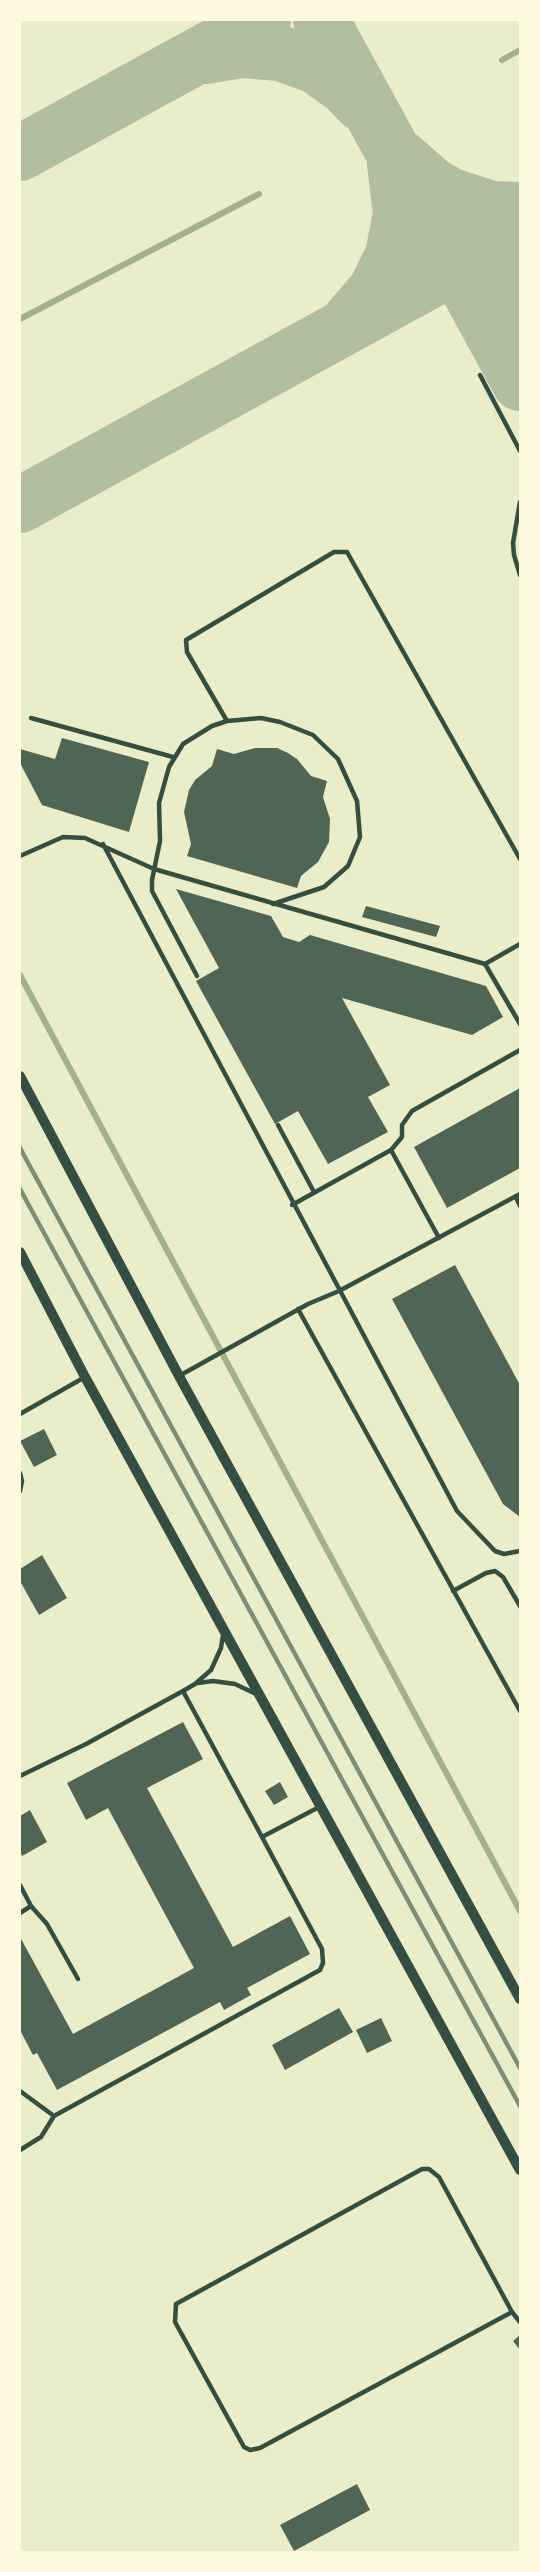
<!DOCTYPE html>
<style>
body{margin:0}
#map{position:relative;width:540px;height:2572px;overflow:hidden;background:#e9edc9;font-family:"Work Sans",sans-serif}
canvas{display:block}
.frame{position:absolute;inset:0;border:21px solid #fefae0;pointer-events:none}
</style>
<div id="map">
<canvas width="540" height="2572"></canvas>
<div class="frame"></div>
</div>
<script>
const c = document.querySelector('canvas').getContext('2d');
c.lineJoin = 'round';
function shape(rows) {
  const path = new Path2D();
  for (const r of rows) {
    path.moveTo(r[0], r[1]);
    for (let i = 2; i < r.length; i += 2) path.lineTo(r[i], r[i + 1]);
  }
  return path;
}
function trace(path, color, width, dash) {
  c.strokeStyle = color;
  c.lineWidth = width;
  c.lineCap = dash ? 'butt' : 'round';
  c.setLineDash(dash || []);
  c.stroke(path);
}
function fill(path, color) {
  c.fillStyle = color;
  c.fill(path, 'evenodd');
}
trace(shape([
 [502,60,520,50],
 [20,319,259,194],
 [20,975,520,1911]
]), '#a3b18a', 6);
trace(shape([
 [321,20,520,383],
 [207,56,242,50,280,53,316,66,346,87,361,103],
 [20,153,263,20],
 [401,158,433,186,451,196,491,209,520,210],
 [351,319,376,290,393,255,401,214,395,164],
 [517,370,511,328,520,277],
 [20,505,520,231]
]), '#b2bea0', 56);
fill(shape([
 [62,738,149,762,129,832,42,805,20,763,20,749,55,759],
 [255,748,277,748,288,753,297,759,311,776,327,781,323,797,330,819,329,842,318,862,301,876,297,888,187,856,191,844,184,812,189,790,195,780,212,766,217,749,234,754],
 [176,889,271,916,283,937,299,942,310,935,486,986,503,1017,472,1035,342,998,390,1085,368,1097,388,1132,328,1164,298,1111,275,1124,196,981,219,968],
 [366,906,440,926,436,937,362,917],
 [520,1088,520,1168,447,1208,414,1147],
 [455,1265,520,1385,520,1517,503,1504,392,1299],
 [44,1429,57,1455,34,1467,20,1441],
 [42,1555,67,1598,39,1615,20,1581,20,1569],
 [183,1722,203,1759,147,1788,233,1947,290,1916,310,1954,247,1988,251,1995,224,2010,220,2002,57,2090,37,2053,33,2055,20,2030,20,1937,73,2034,194,1968,108,1808,86,1820,67,1783],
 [280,1782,288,1797,274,1805,265,1791],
 [30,1810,47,1842,22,1856,20,1850,20,1816],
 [339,2008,353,2032,285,2070,272,2045],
 [381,2018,392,2041,367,2053,356,2030],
 [520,2335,520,2350,513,2341],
 [357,2484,370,2510,294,2551,280,2525]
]), '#4f6655');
trace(shape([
 [480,375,520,451],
 [520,502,513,543,514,555,520,575],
 [31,718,173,757],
 [227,721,187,652,186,640,334,552,347,552,520,859],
 [103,844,457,1511,495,1551,504,1554,520,1551],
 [20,856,63,837,85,838,154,869,485,964,520,1024],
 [485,964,520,944],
 [197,976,152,891,152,880,160,841,159,803,169,767,183,744,212,726,227,721,261,718,280,722,313,735,338,759,357,801,360,837,348,866,324,887,273,904],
 [278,1125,314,1192],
 [516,1197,520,1206],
 [292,1205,391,1150],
 [439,1238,391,1150,402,1137,402,1125,412,1111,520,1050],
 [298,1309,520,1711],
 [179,1376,308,1304,339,1291,520,1194],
 [20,1414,85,1377],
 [20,1473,22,1481,20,1491],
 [453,1591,486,1573,495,1571,503,1577,520,1606],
 [198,1683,213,1681,235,1684,256,1694],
 [183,1691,195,1684,211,1670,221,1648,223,1635],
 [20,1776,86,1744,183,1691,262,1837,321,1806],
 [20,1885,31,1906,47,1924,78,1979],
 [20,1913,31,1906],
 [20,2091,54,2116],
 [20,2150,41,2137,54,2116,320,1970,323,1963,322,1949,262,1837],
 [422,2169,429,2169,439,2177,512,2312,260,2448,250,2450,244,2447,175,2322,176,2304,422,2169],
 [512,2312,520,2322]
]), '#344e41', 4.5);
trace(shape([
 [20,1076,179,1376,520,1999],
 [20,1252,85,1377,520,2170]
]), '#344e41', 10);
trace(shape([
 [20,1148,520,2068],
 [20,1189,520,2106]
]), '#7c8e77', 4.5);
</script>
